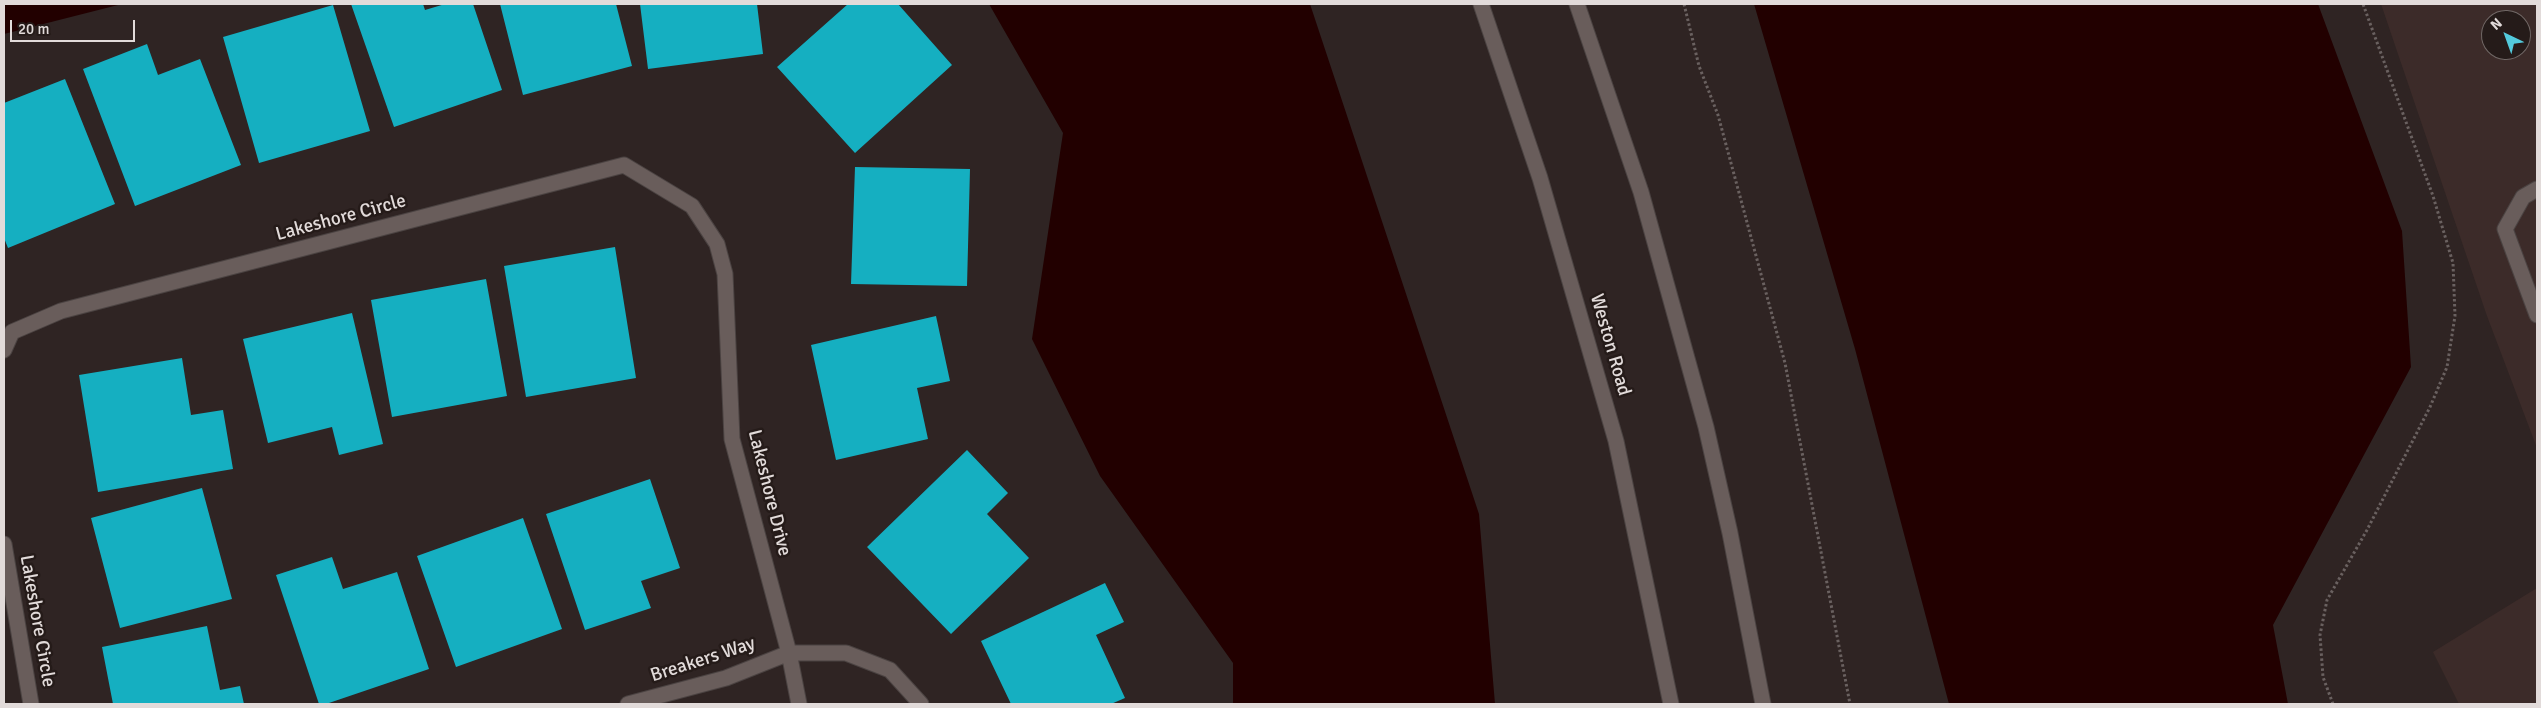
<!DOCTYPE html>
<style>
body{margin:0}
#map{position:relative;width:2541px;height:708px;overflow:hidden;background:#2f2423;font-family:Signika,sans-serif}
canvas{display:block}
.frame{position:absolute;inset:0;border:5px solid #e2dbda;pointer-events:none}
.north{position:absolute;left:2481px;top:10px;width:50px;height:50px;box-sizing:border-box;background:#251b19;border:1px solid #716866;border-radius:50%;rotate:318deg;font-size:14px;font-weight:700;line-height:20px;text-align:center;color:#e2dbda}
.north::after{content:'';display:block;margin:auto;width:18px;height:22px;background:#53cadc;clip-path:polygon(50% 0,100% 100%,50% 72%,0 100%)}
.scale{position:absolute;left:10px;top:20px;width:125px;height:22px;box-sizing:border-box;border:2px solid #e2dbda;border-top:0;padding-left:6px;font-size:15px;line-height:18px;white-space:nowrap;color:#e2dbda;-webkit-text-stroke:4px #251b19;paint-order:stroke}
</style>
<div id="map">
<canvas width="2541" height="708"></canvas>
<div class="frame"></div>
<div class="north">N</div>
<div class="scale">20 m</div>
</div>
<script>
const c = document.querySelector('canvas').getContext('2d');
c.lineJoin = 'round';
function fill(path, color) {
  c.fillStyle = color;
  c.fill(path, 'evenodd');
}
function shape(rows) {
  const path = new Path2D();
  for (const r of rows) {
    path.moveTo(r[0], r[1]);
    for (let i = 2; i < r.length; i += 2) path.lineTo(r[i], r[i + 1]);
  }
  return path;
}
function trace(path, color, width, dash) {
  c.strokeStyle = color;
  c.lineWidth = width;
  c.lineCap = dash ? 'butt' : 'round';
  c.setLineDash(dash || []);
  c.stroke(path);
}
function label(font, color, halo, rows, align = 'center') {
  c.font = font + ' Signika,sans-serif';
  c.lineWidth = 5;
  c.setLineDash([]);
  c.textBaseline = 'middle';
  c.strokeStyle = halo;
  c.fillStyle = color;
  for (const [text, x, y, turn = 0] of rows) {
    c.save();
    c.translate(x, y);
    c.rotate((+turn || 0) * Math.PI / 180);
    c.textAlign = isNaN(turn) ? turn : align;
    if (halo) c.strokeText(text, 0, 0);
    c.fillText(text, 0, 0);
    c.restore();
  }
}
fill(shape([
 [2381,4,2537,4,2537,448,2487,316],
 [2491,20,2521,20,2521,50,2491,50],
 [2537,588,2537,704,2459,704,2433,652]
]), '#3c2b29');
fill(shape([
 [4,4,122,4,4,34],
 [989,4,1310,4,1479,514,1495,704,1233,704,1233,663,1100,476,1032,339,1063,133],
 [1754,4,2318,4,2402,231,2411,367,2273,625,2288,704,1949,704,1855,349]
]), '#200');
fill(shape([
 [351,4,423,4,425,10,445,4,473,4,502,90,394,127],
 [500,4,616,4,632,66,523,95],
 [640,4,757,4,763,54,648,69],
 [848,4,898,4,952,65,855,153,777,67],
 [333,5,370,131,259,163,223,37],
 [147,44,158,75,200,59,241,165,135,206,83,69],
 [65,79,115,204,8,248,4,238,4,103],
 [855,167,970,169,967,286,851,284],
 [615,247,636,378,526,397,504,266],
 [486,279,507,396,392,417,371,300],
 [352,313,383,444,339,455,332,427,268,443,243,339],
 [936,316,950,381,917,388,928,439,836,460,811,345],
 [182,358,191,415,223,410,233,469,98,492,79,375],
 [967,450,1008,493,987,514,1029,558,951,634,867,547],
 [650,479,680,568,641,581,651,608,585,630,546,514],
 [202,488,232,599,120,628,91,518],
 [523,518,562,629,456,667,417,556],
 [332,557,343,589,397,572,429,669,326,704,319,704,276,575],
 [1105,583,1124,622,1096,635,1125,698,1111,704,1011,704,981,641],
 [207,626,220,690,240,686,244,704,113,704,102,647]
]), '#15afc1');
const lane = shape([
 [2537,189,2523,197,2505,229,2537,315]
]);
const street = shape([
 [4,350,12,332,61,311,624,165,692,206,717,244,725,274,732,439,789,653,799,704],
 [4,544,31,704],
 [628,704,726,678,789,653,846,653,890,670,921,704]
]);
const secondary = shape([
 [1481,4,1540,178,1616,441,1671,704],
 [1577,4,1641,192,1706,427,1730,533,1763,704]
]);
trace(lane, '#4b4342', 17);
trace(street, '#4b4342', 17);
trace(secondary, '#4b4342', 17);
trace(shape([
 [1684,4,1699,66,1718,115,1785,363,1850,704],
 [2333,704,2323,677,2320,635,2327,600,2367,530,2430,407,2447,367,2455,316,2453,263,2433,196,2363,4]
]), '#6a6160', 3, [2.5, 2.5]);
trace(lane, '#695d5b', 15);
trace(street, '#695d5b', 15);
trace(secondary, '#695d5b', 15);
label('19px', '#e2dbda', '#251b19', [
 ["Lakeshore Circle",341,218,-15],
 ["Weston Road",1610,345,74],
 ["Lakeshore Drive",769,493,76],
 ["Lakeshore Circle",37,621,80],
 ["Breakers Way",703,660,-18]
]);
</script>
